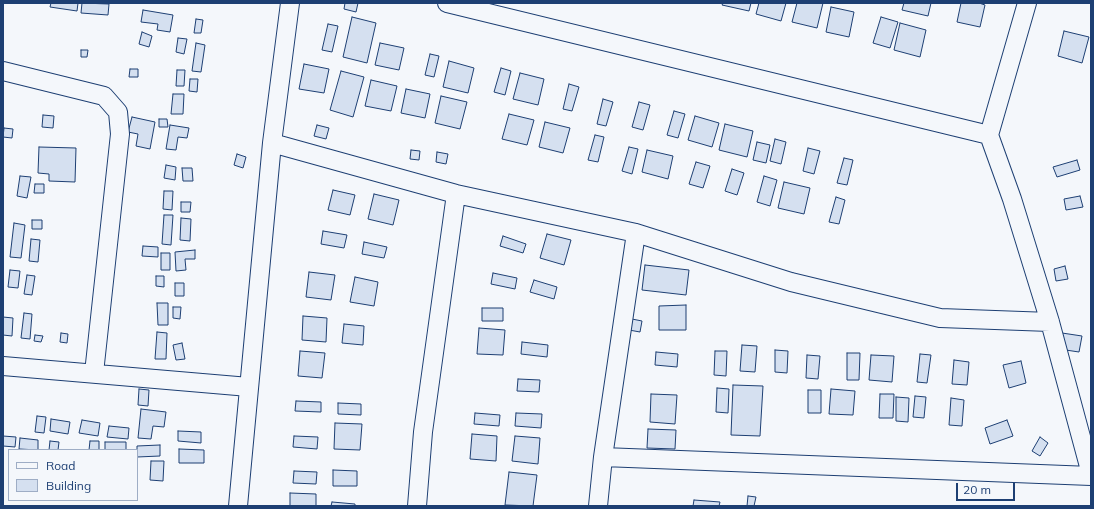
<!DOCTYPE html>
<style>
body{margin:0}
#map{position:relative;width:1094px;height:509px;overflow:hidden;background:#f4f7fb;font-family:Mulish,sans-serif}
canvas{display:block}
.frame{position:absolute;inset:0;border:4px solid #1d3f73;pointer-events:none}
.legend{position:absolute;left:8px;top:449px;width:130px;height:52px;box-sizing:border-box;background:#f4f7fb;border:1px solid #9eadc5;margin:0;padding:5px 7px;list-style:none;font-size:12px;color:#1d3f73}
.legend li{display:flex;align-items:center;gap:8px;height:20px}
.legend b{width:20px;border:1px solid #9eadc5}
.scale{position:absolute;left:956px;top:483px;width:59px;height:18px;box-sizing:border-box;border:2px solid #1d3f73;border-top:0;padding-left:5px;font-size:12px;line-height:14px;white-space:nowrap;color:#1d3f73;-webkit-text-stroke:3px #f4f7fb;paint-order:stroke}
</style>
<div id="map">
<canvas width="1094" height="509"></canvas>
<div class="frame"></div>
<ul class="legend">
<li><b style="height:5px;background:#f4f7fb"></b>Road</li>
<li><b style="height:11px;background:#d5e0f0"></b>Building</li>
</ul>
<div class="scale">20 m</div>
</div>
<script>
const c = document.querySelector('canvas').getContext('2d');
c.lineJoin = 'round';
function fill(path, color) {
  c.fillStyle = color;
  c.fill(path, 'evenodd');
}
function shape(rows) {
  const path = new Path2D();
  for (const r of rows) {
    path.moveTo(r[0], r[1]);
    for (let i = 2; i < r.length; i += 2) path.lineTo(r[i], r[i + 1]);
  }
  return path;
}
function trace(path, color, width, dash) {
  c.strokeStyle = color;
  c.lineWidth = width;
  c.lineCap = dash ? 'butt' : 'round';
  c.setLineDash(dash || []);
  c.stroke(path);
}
const building = shape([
 [51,3,78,3,77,11,50,7,51,3],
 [82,3,109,4,108,15,81,13,82,3],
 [345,3,358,3,356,12,344,9,345,3],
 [723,3,751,3,749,11,722,5,723,3],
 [759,3,786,3,781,21,756,14,759,3],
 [797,3,823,3,817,28,792,22,797,3],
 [904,3,931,3,928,16,902,10,904,3],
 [961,3,979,3,985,5,980,27,957,22,961,3],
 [831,7,854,12,849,37,826,32,831,7],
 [143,10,173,15,170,32,157,30,158,24,141,22,143,10],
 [352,17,376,23,367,63,343,57,352,17],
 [881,17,898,22,890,48,873,43,881,17],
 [196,19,203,20,201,33,194,33,196,19],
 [900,23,926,30,920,57,894,50,900,23],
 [328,24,338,26,332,52,322,50,328,24],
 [1064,31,1089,37,1082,63,1058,56,1064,31],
 [142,32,152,36,149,47,139,44,142,32],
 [178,38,187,39,184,54,176,52,178,38],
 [196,43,205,45,201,72,192,71,196,43],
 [380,43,404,48,399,70,375,65,380,43],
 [81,50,88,50,87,57,81,57,81,50],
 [430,54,439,56,434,77,425,75,430,54],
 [449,61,474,68,468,93,443,87,449,61],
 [304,64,329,69,324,93,299,89,304,64],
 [501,68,511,71,505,95,494,92,501,68],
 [130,69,138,69,138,77,129,77,130,69],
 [177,70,185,70,184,86,176,86,177,70],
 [341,71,364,77,353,117,330,110,341,71],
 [520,73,544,79,538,105,513,99,520,73],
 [190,79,198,79,197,92,189,91,190,79],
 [371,80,397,86,391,111,365,106,371,80],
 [569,84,579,87,572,111,563,109,569,84],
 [406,89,430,94,425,118,401,113,406,89],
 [173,94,184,94,183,114,171,114,173,94],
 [441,96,467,102,460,129,435,123,441,96],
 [603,99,613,102,606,126,597,124,603,99],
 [639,102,650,105,643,130,632,127,639,102],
 [674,111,685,114,678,138,667,135,674,111],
 [509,114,534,120,527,145,502,139,509,114],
 [43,115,54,116,53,128,42,127,43,115],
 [695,116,719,123,712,147,688,140,695,116],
 [132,117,155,122,150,149,136,146,138,134,128,132,132,117],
 [159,119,167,119,168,127,159,127,159,119],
 [545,122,570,128,563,153,539,147,545,122],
 [725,124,753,131,747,157,719,150,725,124],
 [170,125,189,128,187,138,178,137,176,150,166,149,170,125],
 [317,125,329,128,326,139,314,136,317,125],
 [4,128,13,129,12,138,3,137,4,128],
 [595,135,604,137,598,162,588,160,595,135],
 [775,139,786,142,781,164,770,161,775,139],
 [757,142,770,145,766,163,753,160,757,142],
 [39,147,76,148,75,182,49,181,49,174,38,173,39,147],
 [629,147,638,149,632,174,622,171,629,147],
 [808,148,820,151,814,174,803,171,808,148],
 [411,150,420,151,419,160,410,159,411,150],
 [647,150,673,156,668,179,642,172,647,150],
 [437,152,448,154,446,164,436,162,437,152],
 [237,154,246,157,243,168,234,165,237,154],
 [844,158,853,160,847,185,837,183,844,158],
 [1077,160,1080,170,1057,177,1053,167,1077,160],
 [696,162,710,166,703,188,689,184,696,162],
 [166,165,176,167,175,180,164,178,166,165],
 [182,168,192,168,193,181,183,181,182,168],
 [732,169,744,173,737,195,725,191,732,169],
 [20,176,31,177,27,198,17,196,20,176],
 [764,176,777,180,770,206,757,202,764,176],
 [784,182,810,188,804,214,778,208,784,182],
 [35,184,44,184,44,193,34,193,35,184],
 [333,190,355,195,350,215,328,210,333,190],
 [164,191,173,191,172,210,163,209,164,191],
 [374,194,399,200,393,225,368,219,374,194],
 [1080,196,1083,207,1066,210,1064,199,1080,196],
 [836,197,845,200,839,224,829,222,836,197],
 [181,202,191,202,190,212,181,212,181,202],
 [164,215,173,215,171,245,162,244,164,215],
 [181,218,191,219,190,241,180,240,181,218],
 [32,220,42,220,42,229,32,229,32,220],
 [14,223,25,225,21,258,10,257,14,223],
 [323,231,347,235,344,248,321,244,323,231],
 [547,234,571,240,564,265,540,258,547,234],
 [503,236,526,244,523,253,500,246,503,236],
 [31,239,40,240,38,262,29,261,31,239],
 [364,242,387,247,384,258,362,254,364,242],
 [143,246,158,247,158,257,142,256,143,246],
 [195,250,195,259,185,259,186,270,176,271,175,252,195,250],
 [161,253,170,253,170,270,161,270,161,253],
 [645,265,689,270,686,295,642,290,645,265],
 [1065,266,1068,279,1056,281,1054,269,1065,266],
 [10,270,20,271,18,288,8,287,10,270],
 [309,272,335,275,331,300,306,297,309,272],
 [493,273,517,278,515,289,491,284,493,273],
 [27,275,35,276,32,295,24,294,27,275],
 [156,276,164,276,164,287,156,286,156,276],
 [355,277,378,282,374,306,350,302,355,277],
 [534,280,557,287,554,299,530,292,534,280],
 [175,283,184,283,184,296,175,296,175,283],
 [157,303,168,303,168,325,158,325,157,303],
 [686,305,686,330,659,330,659,306,686,305],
 [173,307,181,307,180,319,173,318,173,307],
 [482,308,503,308,503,321,482,321,482,308],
 [24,313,32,314,30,339,21,338,24,313],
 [303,316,327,318,326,342,302,340,303,316],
 [3,317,13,318,12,336,3,335,3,317],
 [632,319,642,321,640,332,629,330,632,319],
 [344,324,364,326,363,345,342,343,344,324],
 [479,328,505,330,503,355,477,354,479,328],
 [157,332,167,333,166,359,155,359,157,332],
 [61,333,68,334,67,343,60,342,61,333],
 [1062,333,1082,336,1079,352,1059,349,1062,333],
 [35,335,43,336,41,342,34,341,35,335],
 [522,342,548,345,547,357,521,354,522,342],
 [182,343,185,359,176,360,173,345,182,343],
 [742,345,757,346,755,372,740,371,742,345],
 [775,350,788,351,787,373,775,372,775,350],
 [300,351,325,353,322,378,298,376,300,351],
 [715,351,727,351,726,376,714,375,715,351],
 [656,352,678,354,677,367,655,365,656,352],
 [847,353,860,353,859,380,847,380,847,353],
 [920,354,931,355,927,383,917,382,920,354],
 [807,355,820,356,818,379,806,378,807,355],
 [871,355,894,356,892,382,869,380,871,355],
 [954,360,969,362,967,385,952,384,954,360],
 [1021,361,1026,383,1009,388,1003,365,1021,361],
 [518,379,540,380,539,392,517,391,518,379],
 [733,385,763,386,760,436,731,435,733,385],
 [717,388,729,389,728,413,716,412,717,388],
 [139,389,149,390,148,406,138,405,139,389],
 [831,389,855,391,853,415,829,414,831,389],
 [808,390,821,390,821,413,808,413,808,390],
 [651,394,677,395,675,424,650,422,651,394],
 [880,394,894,394,893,418,879,418,880,394],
 [915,396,926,397,924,418,913,417,915,396],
 [896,397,909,398,908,422,896,421,896,397],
 [951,398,964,400,962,426,949,425,951,398],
 [296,401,321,402,321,412,295,411,296,401],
 [338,403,361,404,361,415,338,414,338,403],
 [141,409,166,412,164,427,153,426,151,439,138,438,141,409],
 [475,413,500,415,499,426,474,424,475,413],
 [516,413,542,414,541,428,515,426,516,413],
 [37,416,46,417,44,433,35,432,37,416],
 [51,419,70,422,68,434,50,431,51,419],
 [82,420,100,423,98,436,79,433,82,420],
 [1007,420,1013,436,990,444,985,428,1007,420],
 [335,423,362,424,360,450,334,449,335,423],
 [109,426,129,428,128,439,107,437,109,426],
 [648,429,676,430,675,449,647,448,648,429],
 [178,431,201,432,201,443,178,441,178,431],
 [472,434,497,436,496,461,470,459,472,434],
 [3,436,16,437,15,447,3,446,3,436],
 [294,436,318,437,317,449,293,447,294,436],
 [515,436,540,438,538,464,512,461,515,436],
 [1040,437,1048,443,1040,456,1032,451,1040,437],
 [20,438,38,440,38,450,19,449,20,438],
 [50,441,59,442,58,450,49,450,50,441],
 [90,441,99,441,99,450,89,450,90,441],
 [105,442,126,442,126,450,105,450,105,442],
 [160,445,160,456,137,457,137,446,160,445],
 [179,449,204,450,204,463,179,463,179,449],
 [151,461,164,461,163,481,150,480,151,461],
 [333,470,357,471,357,486,333,486,333,470],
 [294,471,317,472,316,484,293,483,294,471],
 [509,472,537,475,533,506,505,505,509,472],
 [290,493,316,494,316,506,290,506,290,493],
 [748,496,756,497,754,506,747,506,748,496],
 [694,500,720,502,719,506,693,506,694,500],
 [332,502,355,504,355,506,331,506,332,502]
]);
fill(building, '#d5e0f0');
trace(building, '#1d3f73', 1);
const street = shape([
 [447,3,989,135],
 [1027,3,989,135,1012,199,1050,322,1091,474],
 [3,71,104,96,118,112,120,134,94,373],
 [272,143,456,194,636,233,791,282,940,318,1050,322],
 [3,366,249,387],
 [603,457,1091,476],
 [238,506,272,143,290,3],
 [417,506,423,432,456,194],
 [598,506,603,457,636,233]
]);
trace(street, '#1d3f73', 20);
trace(street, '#f4f7fb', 18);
</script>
